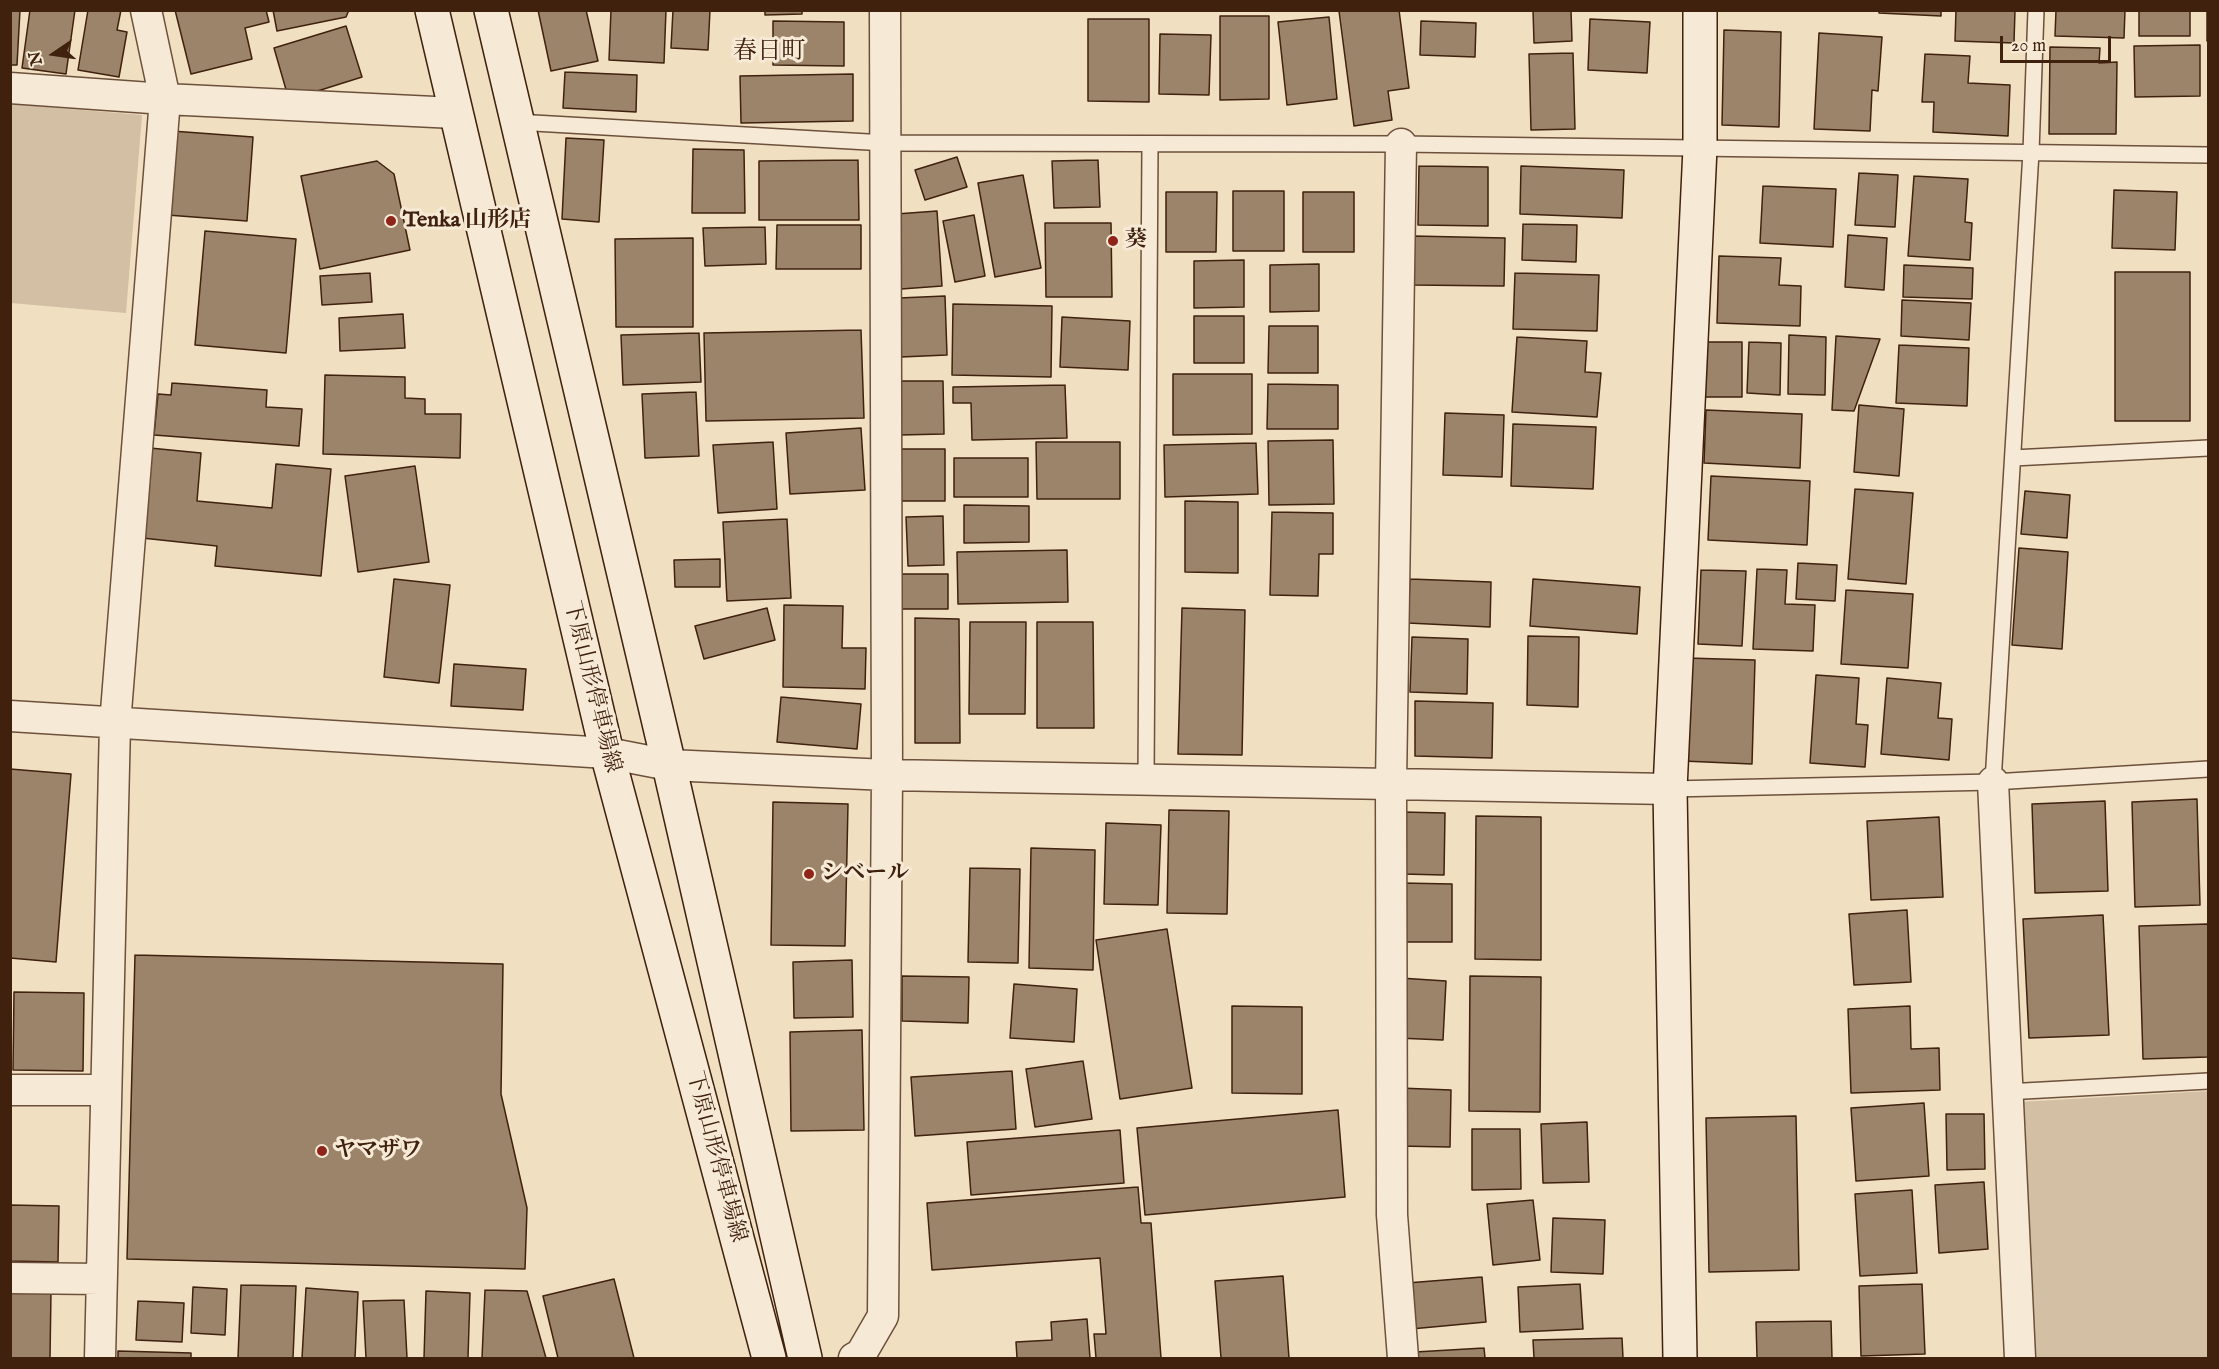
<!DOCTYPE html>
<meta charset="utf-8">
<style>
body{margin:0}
#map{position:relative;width:2219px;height:1369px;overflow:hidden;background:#f1dfc1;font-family:"IM FELL English",serif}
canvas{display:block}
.frame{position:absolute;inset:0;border:12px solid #3f210e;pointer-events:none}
.north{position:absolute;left:24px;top:24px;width:60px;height:60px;-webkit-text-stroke:4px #f6ead7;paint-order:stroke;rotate:257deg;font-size:16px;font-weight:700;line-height:24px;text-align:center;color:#3f210e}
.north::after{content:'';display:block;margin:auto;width:21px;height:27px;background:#3f210e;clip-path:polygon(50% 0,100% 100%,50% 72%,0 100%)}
.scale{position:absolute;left:2000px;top:36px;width:111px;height:27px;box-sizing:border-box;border:3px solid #3f210e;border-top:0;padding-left:8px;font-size:18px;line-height:21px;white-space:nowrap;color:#3f210e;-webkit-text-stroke:4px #f6ead7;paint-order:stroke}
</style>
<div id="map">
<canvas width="2219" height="1369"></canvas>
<div class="frame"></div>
<div class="north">N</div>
<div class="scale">20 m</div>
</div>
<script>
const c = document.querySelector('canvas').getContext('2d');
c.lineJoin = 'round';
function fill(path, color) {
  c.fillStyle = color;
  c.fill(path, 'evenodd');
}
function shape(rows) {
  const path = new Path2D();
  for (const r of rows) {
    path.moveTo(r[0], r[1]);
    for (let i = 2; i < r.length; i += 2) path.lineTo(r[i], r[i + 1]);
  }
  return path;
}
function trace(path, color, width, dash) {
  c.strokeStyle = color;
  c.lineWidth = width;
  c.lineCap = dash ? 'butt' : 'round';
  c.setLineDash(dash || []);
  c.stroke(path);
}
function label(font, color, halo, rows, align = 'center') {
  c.font = font + ' "IM FELL English","Noto Serif JP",serif';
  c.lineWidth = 6;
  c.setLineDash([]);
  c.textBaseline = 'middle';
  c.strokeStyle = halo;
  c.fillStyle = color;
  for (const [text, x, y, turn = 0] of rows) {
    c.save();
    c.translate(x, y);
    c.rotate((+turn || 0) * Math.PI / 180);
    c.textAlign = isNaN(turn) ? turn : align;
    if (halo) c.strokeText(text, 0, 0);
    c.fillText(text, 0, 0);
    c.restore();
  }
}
fill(shape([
 [11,104,142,115,126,313,11,303],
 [2208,1091,2208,1358,2033,1358,2019,1102]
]), '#d3bfa3');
const building = shape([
 [10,10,20,10,17,65,10,65,10,10],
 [30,10,75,10,66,74,22,68,30,10],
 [88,10,121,10,117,30,127,32,119,77,78,70,88,10],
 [175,10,266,10,269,22,245,28,252,59,191,74,175,10],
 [273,10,349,10,346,17,277,31,273,10],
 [538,10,586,10,598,61,551,71,538,10],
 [611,10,666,10,664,63,609,60,611,10],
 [673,10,710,10,708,50,671,48,673,10],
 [765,10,802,10,802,14,765,15,765,10],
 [1399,10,1409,88,1388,91,1392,120,1354,126,1339,11,1399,10],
 [1533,10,1571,10,1572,41,1534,43,1533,10],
 [1879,10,1941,10,1941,16,1879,13,1879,10],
 [1956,10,2015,10,2014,43,1955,41,1956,10],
 [2056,10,2125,10,2124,38,2055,36,2056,10],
 [2139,10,2190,10,2190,36,2139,36,2139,10],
 [2207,10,2208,10,2208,41,2207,41,2207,10],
 [1220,16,1269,16,1269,99,1220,100,1220,16],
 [1329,17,1337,99,1287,105,1278,22,1329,17],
 [1088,19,1149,19,1149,102,1088,101,1088,19],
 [1590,19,1650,22,1647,73,1588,70,1590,19],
 [773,21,844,22,844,66,773,65,773,21],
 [1421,21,1476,23,1475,57,1420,55,1421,21],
 [346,26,362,77,289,100,274,48,346,26],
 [1724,30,1781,32,1779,127,1722,125,1724,30],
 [1819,33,1882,37,1878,91,1872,90,1870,131,1814,129,1819,33],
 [1160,34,1211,35,1209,95,1159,94,1160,34],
 [2200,45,2200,96,2135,97,2134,46,2200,45],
 [2050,47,2100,48,2099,63,2117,62,2116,134,2049,134,2050,47],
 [1573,53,1575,129,1531,130,1529,54,1573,53],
 [1925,54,1970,56,1968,83,2010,85,2008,136,1933,132,1934,102,1922,102,1925,54],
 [565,72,637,75,636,112,563,108,565,72],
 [853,74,853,121,741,123,740,76,853,74],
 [172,131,253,137,247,221,167,215,172,131],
 [566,138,604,140,599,222,562,219,566,138],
 [693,149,744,150,745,213,692,213,693,149],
 [957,157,967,187,925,200,915,170,957,157],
 [858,160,859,220,759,220,759,161,858,160],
 [1098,160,1100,207,1054,208,1052,161,1098,160],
 [377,161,394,174,410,250,320,269,301,176,377,161],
 [1419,166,1488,167,1488,226,1418,225,1419,166],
 [1521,166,1624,170,1622,218,1520,214,1521,166],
 [1859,173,1898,175,1895,227,1855,225,1859,173],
 [1023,175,1041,268,995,277,978,183,1023,175],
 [1914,176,1968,179,1965,222,1972,223,1970,260,1908,256,1914,176],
 [1763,186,1836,189,1833,247,1760,243,1763,186],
 [2114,190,2177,192,2175,250,2112,248,2114,190],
 [1233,191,1284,191,1284,251,1233,251,1233,191],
 [1166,192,1217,192,1216,252,1166,252,1166,192],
 [1303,192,1354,192,1354,252,1303,252,1303,192],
 [937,211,942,286,901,289,896,214,937,211],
 [974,215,985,276,955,282,943,221,974,215],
 [1045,223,1111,223,1112,297,1046,297,1045,223],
 [1523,224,1577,225,1576,262,1522,260,1523,224],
 [777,225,861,225,861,269,776,269,777,225],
 [765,227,766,264,705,266,703,228,765,227],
 [205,231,296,239,286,353,195,345,205,231],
 [1848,235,1887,238,1884,290,1845,287,1848,235],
 [1413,236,1505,238,1504,286,1412,285,1413,236],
 [693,238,693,327,616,327,615,239,693,238],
 [1719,256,1781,258,1779,285,1801,286,1800,326,1717,323,1719,256],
 [1244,260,1244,307,1194,308,1194,261,1244,260],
 [1319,264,1319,311,1270,312,1270,265,1319,264],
 [1904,265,1973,268,1972,299,1903,297,1904,265],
 [2115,272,2190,272,2190,421,2115,421,2115,272],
 [370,273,372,302,322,305,320,276,370,273],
 [1515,273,1599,275,1597,331,1513,329,1515,273],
 [945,296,947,355,901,357,899,298,945,296],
 [1902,300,1971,303,1969,340,1901,336,1902,300],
 [953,304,1052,306,1051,377,952,375,953,304],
 [403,314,405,348,340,351,339,318,403,314],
 [1194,316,1244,316,1244,363,1194,363,1194,316],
 [1062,317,1130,321,1128,370,1060,367,1062,317],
 [1269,326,1318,326,1318,373,1268,373,1269,326],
 [861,330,864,418,706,421,704,333,861,330],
 [699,333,701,382,623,385,621,335,699,333],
 [1789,335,1826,337,1825,395,1788,394,1789,335],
 [1836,336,1880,339,1854,411,1832,410,1836,336],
 [1517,337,1587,341,1585,372,1601,373,1597,417,1512,412,1517,337],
 [1704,342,1742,342,1742,397,1704,397,1704,342],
 [1749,342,1781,343,1780,395,1747,393,1749,342],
 [1899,345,1969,348,1967,406,1896,403,1899,345],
 [1173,374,1252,374,1252,434,1173,435,1173,374],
 [325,375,405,377,405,398,425,399,425,414,461,414,460,458,323,454,325,375],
 [899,381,943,381,944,434,899,435,899,381],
 [172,383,267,390,266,407,302,409,299,446,154,435,158,394,171,395,172,383],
 [1268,384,1338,385,1338,429,1267,429,1268,384],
 [1065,385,1067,438,972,440,971,403,953,403,953,387,1065,385],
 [696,392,699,456,645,458,642,394,696,392],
 [1859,405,1904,409,1899,476,1854,472,1859,405],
 [1706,410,1802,414,1800,468,1704,463,1706,410],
 [1445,413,1504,415,1502,477,1443,475,1445,413],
 [1513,424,1596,427,1593,489,1511,486,1513,424],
 [861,428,865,490,790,494,786,433,861,428],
 [1333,440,1334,504,1269,505,1268,441,1333,440],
 [773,442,777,509,718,513,713,445,773,442],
 [1036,442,1120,442,1120,499,1037,499,1036,442],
 [1256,443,1258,494,1165,497,1164,445,1256,443],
 [150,448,201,453,197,501,272,508,276,464,331,469,321,576,215,566,217,546,142,538,150,448],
 [899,449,945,449,945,501,900,501,899,449],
 [954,458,1028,458,1028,497,954,497,954,458],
 [415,466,429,562,358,572,345,476,415,466],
 [1711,476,1810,481,1807,545,1708,540,1711,476],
 [1855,489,1913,493,1906,584,1848,579,1855,489],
 [2025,491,2070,495,2067,538,2021,534,2025,491],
 [1185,501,1238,502,1238,573,1185,572,1185,501],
 [964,505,1029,506,1029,542,964,543,964,505],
 [1272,512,1333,513,1333,554,1319,554,1318,596,1270,595,1272,512],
 [943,516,944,565,908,566,906,517,943,516],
 [787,519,791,598,727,601,723,522,787,519],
 [2019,548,2068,552,2062,649,2012,645,2019,548],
 [1067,550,1068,602,958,604,957,552,1067,550],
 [720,559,720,587,675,587,674,560,720,559],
 [1798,563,1837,565,1835,601,1796,599,1798,563],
 [1757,569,1787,570,1785,604,1815,605,1813,651,1753,649,1757,569],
 [1701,570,1746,571,1742,646,1698,644,1701,570],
 [898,574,948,574,948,609,899,609,898,574],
 [394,579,450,585,439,683,384,677,394,579],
 [1410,579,1491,582,1490,627,1408,623,1410,579],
 [1533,579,1640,587,1637,634,1530,626,1533,579],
 [1846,590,1913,594,1908,668,1841,664,1846,590],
 [784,605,843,606,842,648,866,648,865,689,783,687,784,605],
 [767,608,775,640,704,659,695,626,767,608],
 [1182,608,1245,610,1242,755,1178,754,1182,608],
 [915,618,959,619,960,743,915,743,915,618],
 [970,622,1026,622,1025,714,969,714,970,622],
 [1037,622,1093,622,1094,728,1037,728,1037,622],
 [1528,636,1579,637,1578,707,1527,705,1528,636],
 [1412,637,1468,639,1467,694,1410,692,1412,637],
 [1687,658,1755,660,1752,764,1683,761,1687,658],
 [454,664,526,669,523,710,451,706,454,664],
 [1816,675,1859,678,1856,724,1868,725,1865,767,1810,763,1816,675],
 [1887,678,1941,683,1938,718,1952,719,1949,760,1881,754,1887,678],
 [781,697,861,704,857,749,777,742,781,697],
 [1415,701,1493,703,1492,758,1415,756,1415,701],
 [10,769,71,774,56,962,10,958,10,769],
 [2197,799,2200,905,2135,907,2132,802,2197,799],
 [2105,801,2108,891,2035,893,2032,804,2105,801],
 [773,802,848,804,845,946,771,945,773,802],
 [1169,810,1229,811,1227,914,1167,913,1169,810],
 [1402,812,1445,813,1444,875,1402,874,1402,812],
 [1476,816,1541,817,1541,960,1475,959,1476,816],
 [1939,817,1943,897,1871,900,1867,821,1939,817],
 [1106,823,1161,825,1158,905,1104,904,1106,823],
 [1031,848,1095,850,1093,970,1029,968,1031,848],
 [970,868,1020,869,1018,963,968,962,970,868],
 [1401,883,1452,884,1452,942,1401,942,1401,883],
 [1907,910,1911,982,1854,985,1849,914,1907,910],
 [2103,915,2109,1035,2029,1038,2023,919,2103,915],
 [2208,924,2208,1057,2143,1059,2139,926,2208,924],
 [1167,929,1192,1088,1120,1099,1096,940,1167,929],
 [135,955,503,964,501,1094,527,1208,525,1269,127,1259,135,955],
 [852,960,853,1017,794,1018,793,962,852,960],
 [902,976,969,977,968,1023,902,1021,902,976],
 [1470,976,1541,977,1540,1112,1469,1111,1470,976],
 [1400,978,1446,981,1443,1040,1397,1038,1400,978],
 [1014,984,1077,989,1074,1042,1010,1038,1014,984],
 [14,992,84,993,83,1071,13,1070,14,992],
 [1232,1006,1302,1007,1302,1094,1232,1093,1232,1006],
 [1910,1006,1911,1049,1939,1048,1940,1090,1851,1093,1848,1009,1910,1006],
 [862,1030,864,1130,791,1131,790,1032,862,1030],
 [1083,1061,1092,1119,1035,1127,1026,1069,1083,1061],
 [1012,1071,1016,1129,915,1136,911,1077,1012,1071],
 [1399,1088,1451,1090,1450,1147,1398,1146,1399,1088],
 [1924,1103,1929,1176,1856,1181,1851,1108,1924,1103],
 [1338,1110,1345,1197,1145,1215,1137,1128,1338,1110],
 [1946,1114,1984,1114,1985,1169,1947,1170,1946,1114],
 [1796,1116,1799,1270,1709,1272,1706,1118,1796,1116],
 [1587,1122,1589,1182,1543,1183,1541,1124,1587,1122],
 [1472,1129,1520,1129,1521,1189,1472,1190,1472,1129],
 [1120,1130,1124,1183,971,1195,967,1142,1120,1130],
 [1984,1182,1988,1249,1939,1253,1935,1185,1984,1182],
 [1138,1187,1141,1223,1151,1223,1161,1358,1096,1358,1094,1334,1106,1334,1100,1258,932,1270,927,1203,1138,1187],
 [1912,1190,1917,1273,1860,1276,1855,1194,1912,1190],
 [1533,1200,1540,1260,1493,1265,1487,1204,1533,1200],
 [10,1205,59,1206,58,1262,10,1261,10,1205],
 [1553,1218,1605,1220,1603,1274,1551,1272,1553,1218],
 [1283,1276,1289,1358,1221,1358,1215,1281,1283,1276],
 [1482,1277,1486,1322,1411,1329,1407,1283,1482,1277],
 [614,1279,634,1358,558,1358,543,1296,614,1279],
 [1580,1284,1583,1329,1520,1332,1518,1287,1580,1284],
 [1922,1284,1925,1354,1861,1356,1859,1286,1922,1284],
 [241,1285,296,1286,293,1358,238,1358,241,1285],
 [193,1287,227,1289,225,1335,191,1333,193,1287],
 [306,1288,358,1292,355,1358,302,1358,306,1288],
 [10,1290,51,1291,50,1358,10,1358,10,1290],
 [485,1290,527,1291,546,1358,482,1358,485,1290],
 [426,1291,470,1293,468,1358,424,1358,426,1291],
 [404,1300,407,1358,366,1358,363,1301,404,1300],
 [138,1301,184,1303,182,1342,136,1340,138,1301],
 [1087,1319,1090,1358,1017,1358,1016,1342,1052,1340,1051,1322,1087,1319],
 [1831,1321,1832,1358,1757,1358,1756,1322,1831,1321],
 [1622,1338,1623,1358,1534,1358,1533,1340,1622,1338],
 [1484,1348,1485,1358,1416,1358,1415,1352,1484,1348],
 [118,1351,191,1353,191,1358,118,1358,118,1351]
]);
fill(building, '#9c846b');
trace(building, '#3f210e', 1.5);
const lane = shape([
 [516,122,886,143,1401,144,2208,155],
 [2013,458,2208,448],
 [1146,778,1150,144],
 [1993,782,2031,152,2036,10],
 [1670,789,1993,782,2208,769],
 [2006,1092,2208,1081]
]);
const street = shape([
 [10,88,165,99,455,113],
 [1401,144,1391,783,1392,1215,1403,1358],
 [10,716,607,753,669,765,887,775,1670,789],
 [1993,782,2020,1358],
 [10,1090,106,1090],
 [10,1278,101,1279],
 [100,1358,115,724,165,99,146,10],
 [854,1358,861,1354,883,1316,887,775,885,10]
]);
const secondary = shape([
 [432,10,607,753,769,1358],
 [491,10,669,765,805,1358],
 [1680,1358,1670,789,1700,148,1700,10]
]);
trace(lane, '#6c503b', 18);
trace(street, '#6c503b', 33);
trace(secondary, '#3f210e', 36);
trace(lane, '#f6ead7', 15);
trace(street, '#f6ead7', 30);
trace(secondary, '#f6ead7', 33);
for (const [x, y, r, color] of [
 [391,221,6,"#8f2418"],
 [1113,241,6,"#8f2418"],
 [809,874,6,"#8f2418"],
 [322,1151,6,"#8f2418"]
]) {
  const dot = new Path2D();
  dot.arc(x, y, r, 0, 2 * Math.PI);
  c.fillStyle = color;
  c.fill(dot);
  trace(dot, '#f6ead7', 2);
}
label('bold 22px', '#3f210e', '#f6ead7', [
 ["Tenka 山形店",403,221],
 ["葵",1125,241],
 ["シベール",821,874],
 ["ヤマザワ",334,1151]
], 'left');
label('22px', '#3f210e', '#f6ead7', [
 ["下原山形停車場線",591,687,76],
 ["下原山形停車場線",715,1157,75]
]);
label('24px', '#3f210e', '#f6ead7', [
 ["春日町",769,53]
]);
</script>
